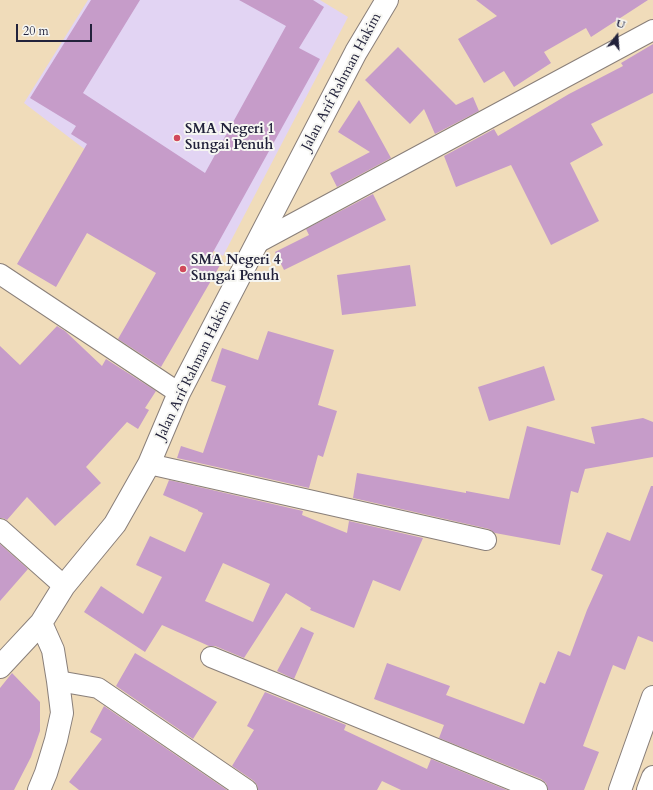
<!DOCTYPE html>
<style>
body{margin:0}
#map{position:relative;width:653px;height:790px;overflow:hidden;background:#f0dcba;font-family:Cardo,serif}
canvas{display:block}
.north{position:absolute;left:597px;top:16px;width:40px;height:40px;-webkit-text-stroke:3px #f6f6f2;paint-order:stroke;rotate:17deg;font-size:11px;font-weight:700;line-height:16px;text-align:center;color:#22223b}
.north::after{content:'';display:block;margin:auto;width:14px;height:18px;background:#22223b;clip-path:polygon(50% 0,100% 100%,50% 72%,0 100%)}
.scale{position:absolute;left:16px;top:24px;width:76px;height:18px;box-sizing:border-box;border:2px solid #22223b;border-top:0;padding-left:5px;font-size:12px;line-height:14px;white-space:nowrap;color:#22223b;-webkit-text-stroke:3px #f6f6f2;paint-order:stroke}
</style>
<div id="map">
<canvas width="653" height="790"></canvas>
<div class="north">U</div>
<div class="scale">20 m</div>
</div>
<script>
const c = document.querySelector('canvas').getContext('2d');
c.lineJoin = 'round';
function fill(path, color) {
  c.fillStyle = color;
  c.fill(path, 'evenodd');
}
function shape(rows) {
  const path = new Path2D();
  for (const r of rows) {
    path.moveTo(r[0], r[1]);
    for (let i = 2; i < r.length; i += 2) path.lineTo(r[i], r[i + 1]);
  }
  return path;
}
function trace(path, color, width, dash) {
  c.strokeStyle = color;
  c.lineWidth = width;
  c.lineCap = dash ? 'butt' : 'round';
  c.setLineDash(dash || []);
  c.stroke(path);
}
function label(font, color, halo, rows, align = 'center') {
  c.font = font + ' Cardo,serif';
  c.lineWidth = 4;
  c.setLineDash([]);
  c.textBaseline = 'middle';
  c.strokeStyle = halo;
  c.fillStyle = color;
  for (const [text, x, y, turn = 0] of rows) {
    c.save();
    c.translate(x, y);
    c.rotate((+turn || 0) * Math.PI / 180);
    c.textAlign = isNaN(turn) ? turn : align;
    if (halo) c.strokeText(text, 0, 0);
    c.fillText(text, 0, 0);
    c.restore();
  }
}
fill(shape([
 [88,0,320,0,348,17,223,256,169,226,116,173,24,103]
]), '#e2d4f3');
fill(shape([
 [91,0,140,0,83,93,205,173,286,26,239,0,313,0,324,7,299,48,320,59,212,254,223,260,161,367,118,339,156,273,87,233,56,287,17,264,87,144,71,134,76,126,30,98],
 [476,0,648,0,591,37,586,28,544,52,551,63,514,87,504,71,484,83,458,39,497,16],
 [653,44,653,93,591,124,603,145,570,163,599,221,551,245,511,165,456,187,444,156,494,129,498,136,569,94,623,66,621,63],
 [398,47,456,105,473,97,479,111,435,134,424,109,410,124,365,80],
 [359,100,391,158,337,187,330,173,370,152,338,132],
 [373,194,386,220,284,270,275,252,309,235,306,229],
 [410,265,416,306,342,315,337,275],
 [57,326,65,331,102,366,106,359,156,391,145,408,149,410,138,429,127,422,86,467,101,483,55,526,27,497,7,520,3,518,0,518,0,346,20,365],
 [268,331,334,350,318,405,337,411,323,457,318,455,309,488,177,458,181,446,203,453,226,386,211,381,222,348,258,360],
 [544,366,555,400,489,421,478,387],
 [643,418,653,422,653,457,585,469,578,493,571,491,560,545,495,533,489,529,353,498,357,473,466,493,466,491,509,499,527,426,595,444,591,427],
 [169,480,303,511,302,515,347,533,349,521,423,538,400,591,373,580,354,628,310,610,311,608,286,593,244,658,215,646,209,646,162,625,145,652,84,612,101,586,143,614,162,577,136,565,150,536,185,552,203,513,198,511,198,510,163,495],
 [223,563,270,584,253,622,205,601],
 [651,486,653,486,653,642,638,636,625,670,613,665,583,746,599,752,584,790,548,790,546,783,541,779,439,738,444,725,374,699,387,663,450,686,446,695,524,724,540,682,545,684,558,651,570,656,587,610,603,575,591,570,607,532,630,541],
 [0,544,28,569,0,601],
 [301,627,314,633,294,679,277,671],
 [135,653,217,702,193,739,116,686],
 [12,673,40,702,40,731,31,757,14,790,0,790,0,688],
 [265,692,346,725,344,730,427,769,431,759,507,790,401,790,382,781,377,790,258,790,257,785,254,781,232,766,254,730,247,726],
 [104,706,227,790,79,790,69,782,102,739,90,732]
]), '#c69cc9');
const minor = shape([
 [257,243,653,30],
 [0,274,179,393],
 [149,464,486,540],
 [0,529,64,586],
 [211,657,537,790],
 [58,681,98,688,247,790]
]);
const tertiary = shape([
 [0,667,41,623,64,586,115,524,149,464,179,393,356,52,387,0],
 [39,790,46,773,56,740,62,713,58,681,53,650,41,623]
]);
const secondary = shape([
 [620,790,653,697],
 [648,790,653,777]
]);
trace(minor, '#897f7a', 22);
trace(tertiary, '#897f7a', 24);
trace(secondary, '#897f7a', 24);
trace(minor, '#fff', 20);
trace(tertiary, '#fff', 22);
trace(secondary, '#fff', 22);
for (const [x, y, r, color] of [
 [177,138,4,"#d1495b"],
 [183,269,4,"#d1495b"]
]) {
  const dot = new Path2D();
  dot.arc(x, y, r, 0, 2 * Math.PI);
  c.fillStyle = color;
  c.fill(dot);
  trace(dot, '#f6f6f2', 1.5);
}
label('14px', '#22223b', '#f6f6f2', [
 ["Jalan Arif Rahman Hakim",342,82,-62],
 ["Jalan Arif Rahman Hakim",194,370,-64]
]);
label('bold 14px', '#22223b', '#f6f6f2', [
 ["SMA Negeri 1",185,130],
 ["Sungai Penuh",185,146],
 ["SMA Negeri 4",191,261],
 ["Sungai Penuh",191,277]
], 'left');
</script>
